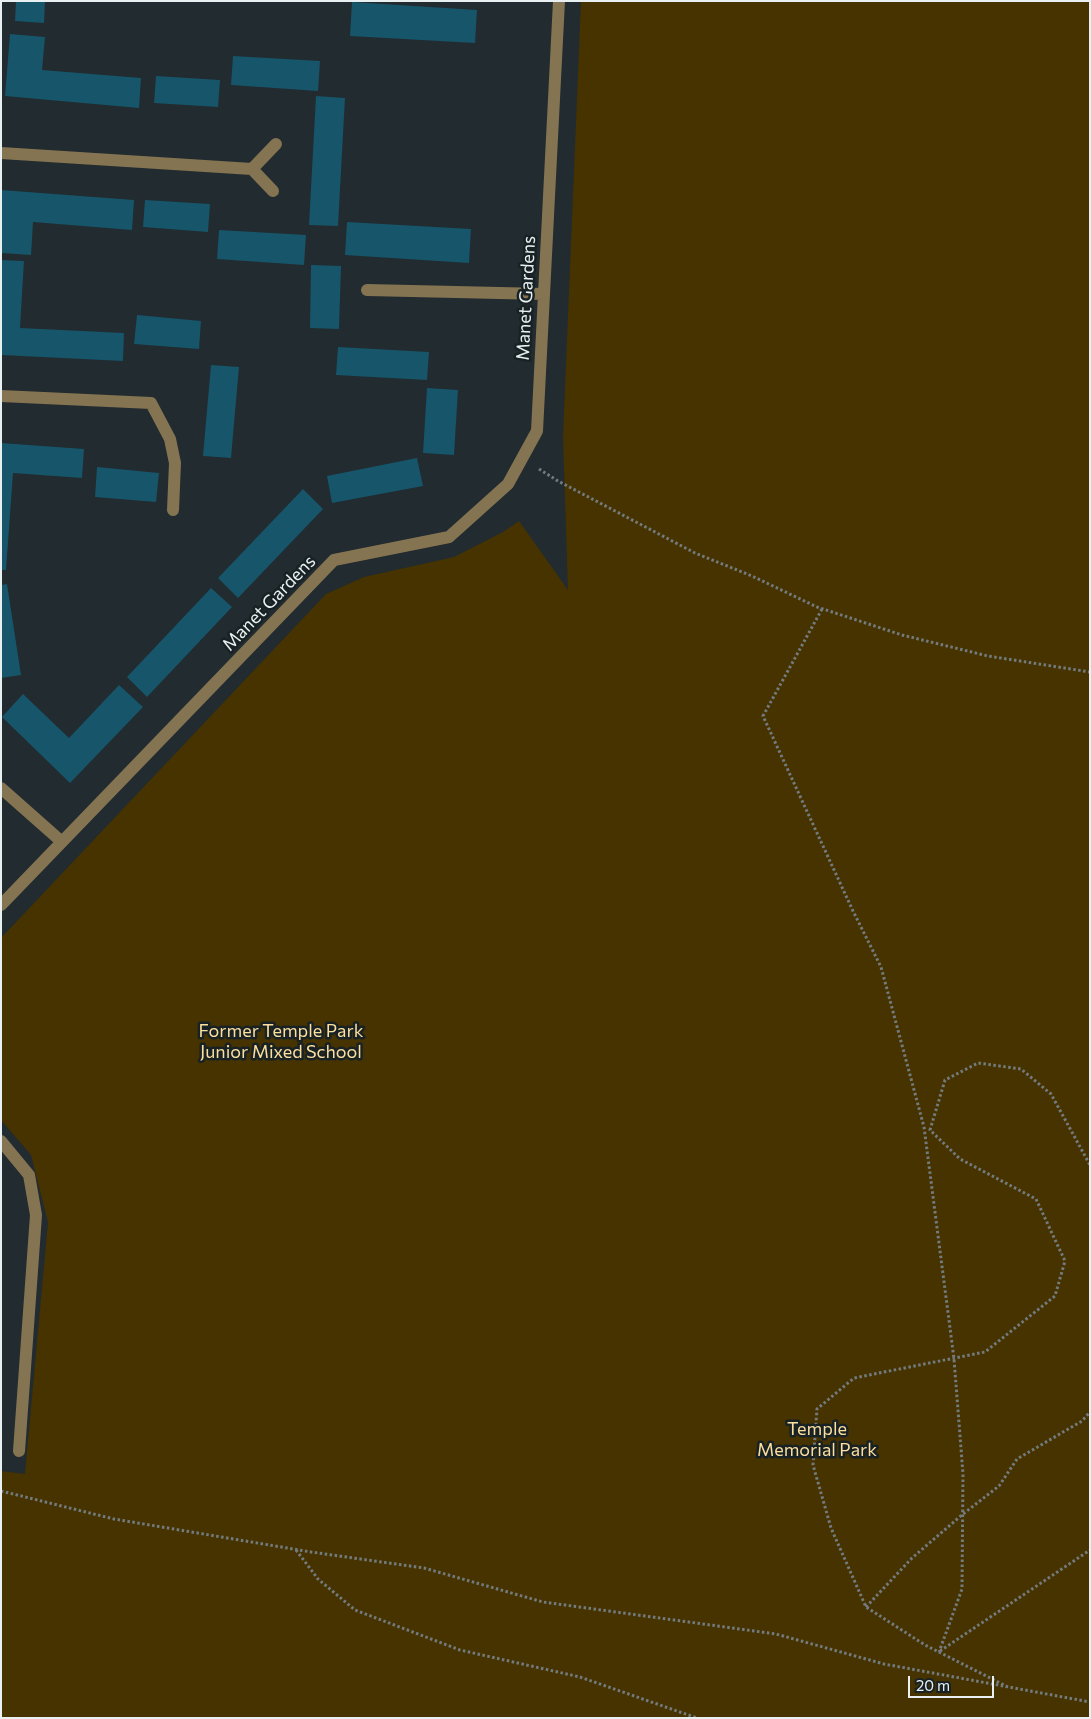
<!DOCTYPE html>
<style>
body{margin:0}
#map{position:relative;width:1091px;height:1719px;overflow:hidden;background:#222b2f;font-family:Commissioner,sans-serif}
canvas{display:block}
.frame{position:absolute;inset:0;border:2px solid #e9f0f2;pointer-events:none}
.scale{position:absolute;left:908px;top:1676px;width:86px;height:22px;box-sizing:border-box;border:2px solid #e9f0f2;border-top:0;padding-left:6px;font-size:15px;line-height:18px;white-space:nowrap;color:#e9f0f2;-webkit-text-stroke:4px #182225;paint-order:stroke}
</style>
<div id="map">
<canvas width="1091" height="1719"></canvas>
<div class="frame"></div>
<div class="scale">20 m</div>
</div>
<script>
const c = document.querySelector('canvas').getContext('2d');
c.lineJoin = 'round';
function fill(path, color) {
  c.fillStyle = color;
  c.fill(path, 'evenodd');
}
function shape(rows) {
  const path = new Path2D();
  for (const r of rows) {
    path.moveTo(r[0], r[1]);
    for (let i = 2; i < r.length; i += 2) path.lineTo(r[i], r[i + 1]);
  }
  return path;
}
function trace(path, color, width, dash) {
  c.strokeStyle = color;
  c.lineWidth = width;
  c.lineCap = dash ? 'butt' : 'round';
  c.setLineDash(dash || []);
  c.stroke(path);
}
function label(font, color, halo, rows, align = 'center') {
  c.font = font + ' Commissioner,sans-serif';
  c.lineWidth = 5;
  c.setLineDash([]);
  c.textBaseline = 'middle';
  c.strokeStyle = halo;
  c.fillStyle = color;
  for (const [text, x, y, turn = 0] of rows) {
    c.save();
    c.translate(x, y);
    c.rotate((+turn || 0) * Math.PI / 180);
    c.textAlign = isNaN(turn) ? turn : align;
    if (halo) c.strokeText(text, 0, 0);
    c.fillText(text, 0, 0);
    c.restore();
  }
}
fill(shape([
 [581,1,1090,1,1090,1718,1,1718,1,1471,25,1474,48,1222,31,1155,1,1120,1,938,326,594,364,577,454,557,503,532,519,521,568,590,563,437]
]), '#463300');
fill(shape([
 [16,1,45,1,44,23,15,21],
 [352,2,477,10,475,43,350,36],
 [10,34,45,37,42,70,141,78,139,108,5,96],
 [233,56,320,61,318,91,231,85],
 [156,76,220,80,218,107,154,103],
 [316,96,345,98,338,226,309,225],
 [1,190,134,200,132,230,33,222,31,255,1,253],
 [145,200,210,204,208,232,143,227],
 [347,222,471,229,469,263,345,255],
 [219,230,306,235,304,265,217,259],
 [1,260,24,261,20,328,124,333,123,361,1,355],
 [311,265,341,266,339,329,310,328],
 [137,315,201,321,199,349,134,344],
 [338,347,429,352,427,380,336,375],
 [211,365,239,367,231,458,203,456],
 [427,388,458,390,454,455,423,453],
 [1,443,84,449,82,478,13,473,6,570,1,570],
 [417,458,423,486,332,503,327,476],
 [97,467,159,473,156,502,95,497],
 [303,489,323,509,238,598,218,578],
 [7,584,21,675,1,678,1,585],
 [211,588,232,607,147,697,127,677],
 [119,685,143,707,70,783,2,717,23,694,69,738]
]), '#16556a');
trace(shape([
 [539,469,558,481,695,553,752,576,817,607,902,635,988,656,1090,672],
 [822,609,763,716,853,911,881,967,924,1127,954,1359,963,1474,962,1589,939,1652],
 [1,1491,114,1519,311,1552,424,1568,543,1602,776,1634,884,1664,1090,1702],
 [296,1550,318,1579,355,1610,460,1650,580,1677,697,1718],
 [866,1607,912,1558,963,1514,999,1486,1017,1459,1082,1421,1090,1412],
 [940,1651,1090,1550],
 [1008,1687,925,1645,866,1607,831,1528,813,1465,817,1409,854,1378,985,1352,1055,1296,1065,1261,1036,1199,960,1159,930,1130,945,1080,978,1063,1021,1069,1051,1094,1090,1165]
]), '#737b7e', 3, [2.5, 2.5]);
trace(shape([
 [1,153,252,169],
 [273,191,252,169,276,144],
 [367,290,544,294],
 [1,396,151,403,170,439,175,463,173,510],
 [1,788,62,842],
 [1,905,334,560,449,537,508,484,537,431,559,1],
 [1,1141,29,1175,36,1215,19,1451]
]), '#847452', 12);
label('18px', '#e9f0f2', '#182225', [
 ["Manet Gardens",526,298,-87],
 ["Manet Gardens",269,603,-46]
]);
label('18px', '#fcde9d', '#182225', [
 ["Former Temple Park",281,1031],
 ["Junior Mixed School",281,1052],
 ["Temple",817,1429],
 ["Memorial Park",817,1450]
]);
</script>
